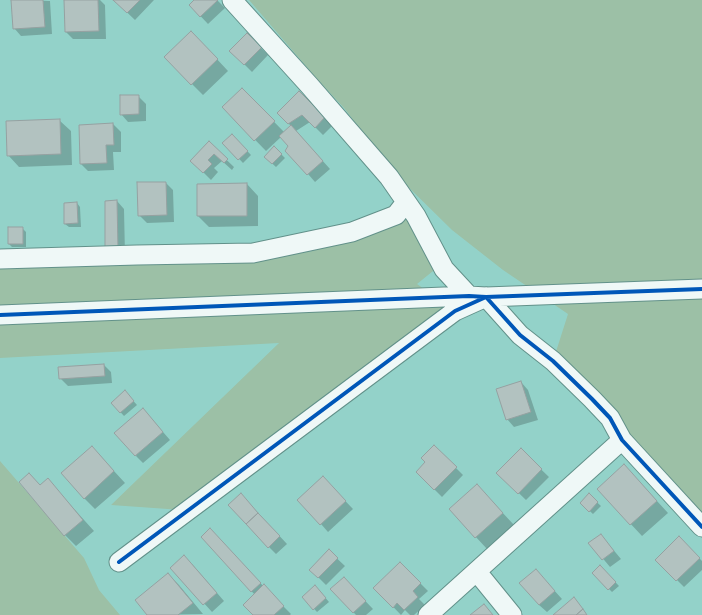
<!DOCTYPE html>
<style>
body{margin:0}
canvas{display:block;background:#93d2c9}
</style>
<canvas width="702" height="615"></canvas>
<script>
const c = document.querySelector('canvas').getContext('2d');
c.lineJoin = 'round';
function fill(path, color) {
  c.fillStyle = color;
  c.fill(path, 'evenodd');
}
function shape(rows) {
  const path = new Path2D();
  for (const r of rows) {
    path.moveTo(r[0], r[1]);
    for (let i = 2; i < r.length; i += 2) path.lineTo(r[i], r[i + 1]);
  }
  return path;
}
function trace(path, color, width, dash) {
  c.strokeStyle = color;
  c.lineWidth = width;
  c.lineCap = dash ? 'butt' : 'round';
  c.setLineDash(dash || []);
  c.stroke(path);
}
fill(shape([
 [249,0,702,0,702,527,553,361,568,314,503,270,452,230,394,173,344,108,317,79],
 [411,218,438,267,417,284,455,311,280,430,182,510,111,505,279,343,0,358,0,262,251,262,312,251],
 [0,461,84,558,99,590,120,615,0,615]
]), '#9cc0a6');
fill(shape([
 [23,0,50,1,52,34,21,36,14,28],
 [65,0,100,0,105,5,106,39,73,39,66,32],
 [114,0,154,0,135,20],
 [195,0,217,0,225,8,208,24,190,5],
 [247,34,268,55,252,72,231,51],
 [202,43,228,71,203,95,192,84],
 [242,89,284,132,291,126,278,113,299,92,332,126,323,135,310,122,296,131,330,169,315,182,308,174,289,146,281,137,266,151,223,107],
 [138,96,146,104,146,121,128,122,121,114],
 [59,120,71,131,72,165,19,167,8,155],
 [113,124,121,132,121,152,113,152,114,170,88,171,81,164],
 [232,135,251,155,243,163,224,143],
 [209,143,234,167,232,170,222,161,214,168,218,172,211,180,192,161],
 [274,147,285,158,276,167,265,157],
 [166,183,173,190,174,222,147,223,139,215],
 [247,184,258,196,258,226,209,227,198,216],
 [117,201,124,209,125,255,114,255],
 [77,203,80,207,81,227,69,227,65,224],
 [22,228,26,232,26,247,12,247,9,244],
 [104,365,111,372,112,383,68,386,60,378],
 [521,382,528,390,538,420,514,427,507,419],
 [128,395,137,405,124,416,112,403],
 [150,417,170,440,143,463,136,456],
 [434,446,463,475,442,497,417,472,427,462],
 [92,447,125,483,95,509,84,498],
 [521,450,549,477,526,500,498,473],
 [29,474,41,486,48,480,94,531,76,546,65,535,20,482],
 [635,477,668,513,642,536,598,489],
 [330,485,353,509,328,532,321,524],
 [589,495,601,506,593,514,581,503],
 [488,497,514,525,487,549,450,509],
 [248,502,287,544,276,554,269,547],
 [601,535,621,559,610,567,590,543],
 [202,537,218,537,264,587,291,614,290,615,255,615,255,595],
 [679,538,702,561,702,570,684,587,657,560],
 [329,551,345,566,326,585,311,570],
 [400,563,428,591,419,599,425,605,414,615,410,615,405,610,401,615,375,588],
 [192,564,224,601,212,612,172,568],
 [600,566,619,586,612,592,593,573],
 [168,574,179,585,203,614,148,615],
 [543,578,562,599,547,612,539,605],
 [351,586,373,609,366,615,356,615,332,589],
 [319,590,329,602,317,612,303,597]
]), '#0003');
const building = shape([
 [11,0,43,0,45,27,13,29,11,0],
 [64,0,98,0,99,31,65,32,64,0],
 [113,0,140,0,127,13,113,0],
 [194,0,218,0,200,17,189,5,194,0],
 [191,31,218,59,191,85,164,57,191,31],
 [247,33,262,47,244,65,229,51,247,33],
 [242,88,275,121,254,141,222,107,242,88],
 [299,91,325,117,315,128,302,115,288,124,277,113,299,91],
 [120,95,139,95,139,114,120,115,120,95],
 [60,119,61,154,7,156,6,121,60,119],
 [113,123,114,145,106,145,107,163,80,164,79,125,113,123],
 [291,125,323,161,307,175,285,151,288,146,279,136,291,125],
 [232,134,248,151,238,160,222,143,232,134],
 [209,141,228,159,224,163,214,154,208,160,212,164,203,173,190,161,209,141],
 [274,146,282,154,272,164,264,157,274,146],
 [137,182,166,182,167,215,138,216,137,182],
 [247,183,247,216,197,216,197,184,247,183],
 [117,200,118,248,105,248,105,201,117,200],
 [77,202,78,223,64,224,64,203,77,202],
 [8,227,23,227,23,244,8,244,8,227],
 [104,364,105,376,59,379,58,367,104,364],
 [521,381,531,412,506,420,496,389,521,381],
 [125,390,134,401,120,413,111,403,125,390],
 [143,408,163,432,135,456,114,433,143,408],
 [434,445,457,467,434,490,416,472,425,462,421,458,434,445],
 [92,446,114,471,84,499,61,473,92,446],
 [521,448,542,469,518,494,496,473,521,448],
 [624,464,657,501,630,525,597,489,624,464],
 [29,473,40,485,48,478,83,520,64,536,19,482,29,473],
 [323,476,346,501,320,525,297,500,323,476],
 [477,484,503,513,475,538,449,509,477,484],
 [241,493,258,513,246,524,228,505,241,493],
 [589,493,598,502,589,512,580,503,589,493],
 [258,513,280,536,268,548,246,524,258,513],
 [210,528,261,583,251,592,201,537,210,528],
 [601,534,614,551,602,560,588,543,601,534],
 [679,536,700,558,676,581,655,560,679,536],
 [329,549,338,558,318,578,309,570,329,549],
 [184,555,217,593,203,605,170,568,184,555],
 [400,562,421,583,413,591,418,597,404,610,397,603,393,608,373,588,400,562],
 [600,565,616,582,608,590,592,573,600,565],
 [536,569,555,591,539,605,519,583,536,569],
 [168,573,193,603,178,615,147,615,135,600,168,573],
 [344,577,366,601,353,613,330,589,344,577],
 [264,584,284,606,274,615,253,615,243,605,264,584],
 [315,585,326,598,313,610,302,597,315,585],
 [574,597,583,609,576,615,553,615,574,597],
 [484,604,493,615,470,615,484,604],
 [583,609,587,615,576,615,583,609]
]);
fill(building, '#b2c2c0');
trace(building, '#95a1a1', 1);
const minor = shape([
 [232,0,309,85,389,177,416,216,444,269,469,296],
 [0,259,137,255,253,253,352,232,396,215,406,202],
 [0,315,469,296,486,297,702,289],
 [119,562,455,311,486,297,520,335,553,361,592,399,610,418,622,440,702,527],
 [477,572,512,615],
 [428,615,622,440]
]);
trace(minor, '#62918a', 21);
trace(minor, '#eff8f7', 19);
trace(shape([
 [0,315,469,296,486,297,702,289],
 [119,562,455,311,486,297,520,335,553,361,592,399,610,418,622,440,702,527]
]), '#0057b8', 4);
</script>
